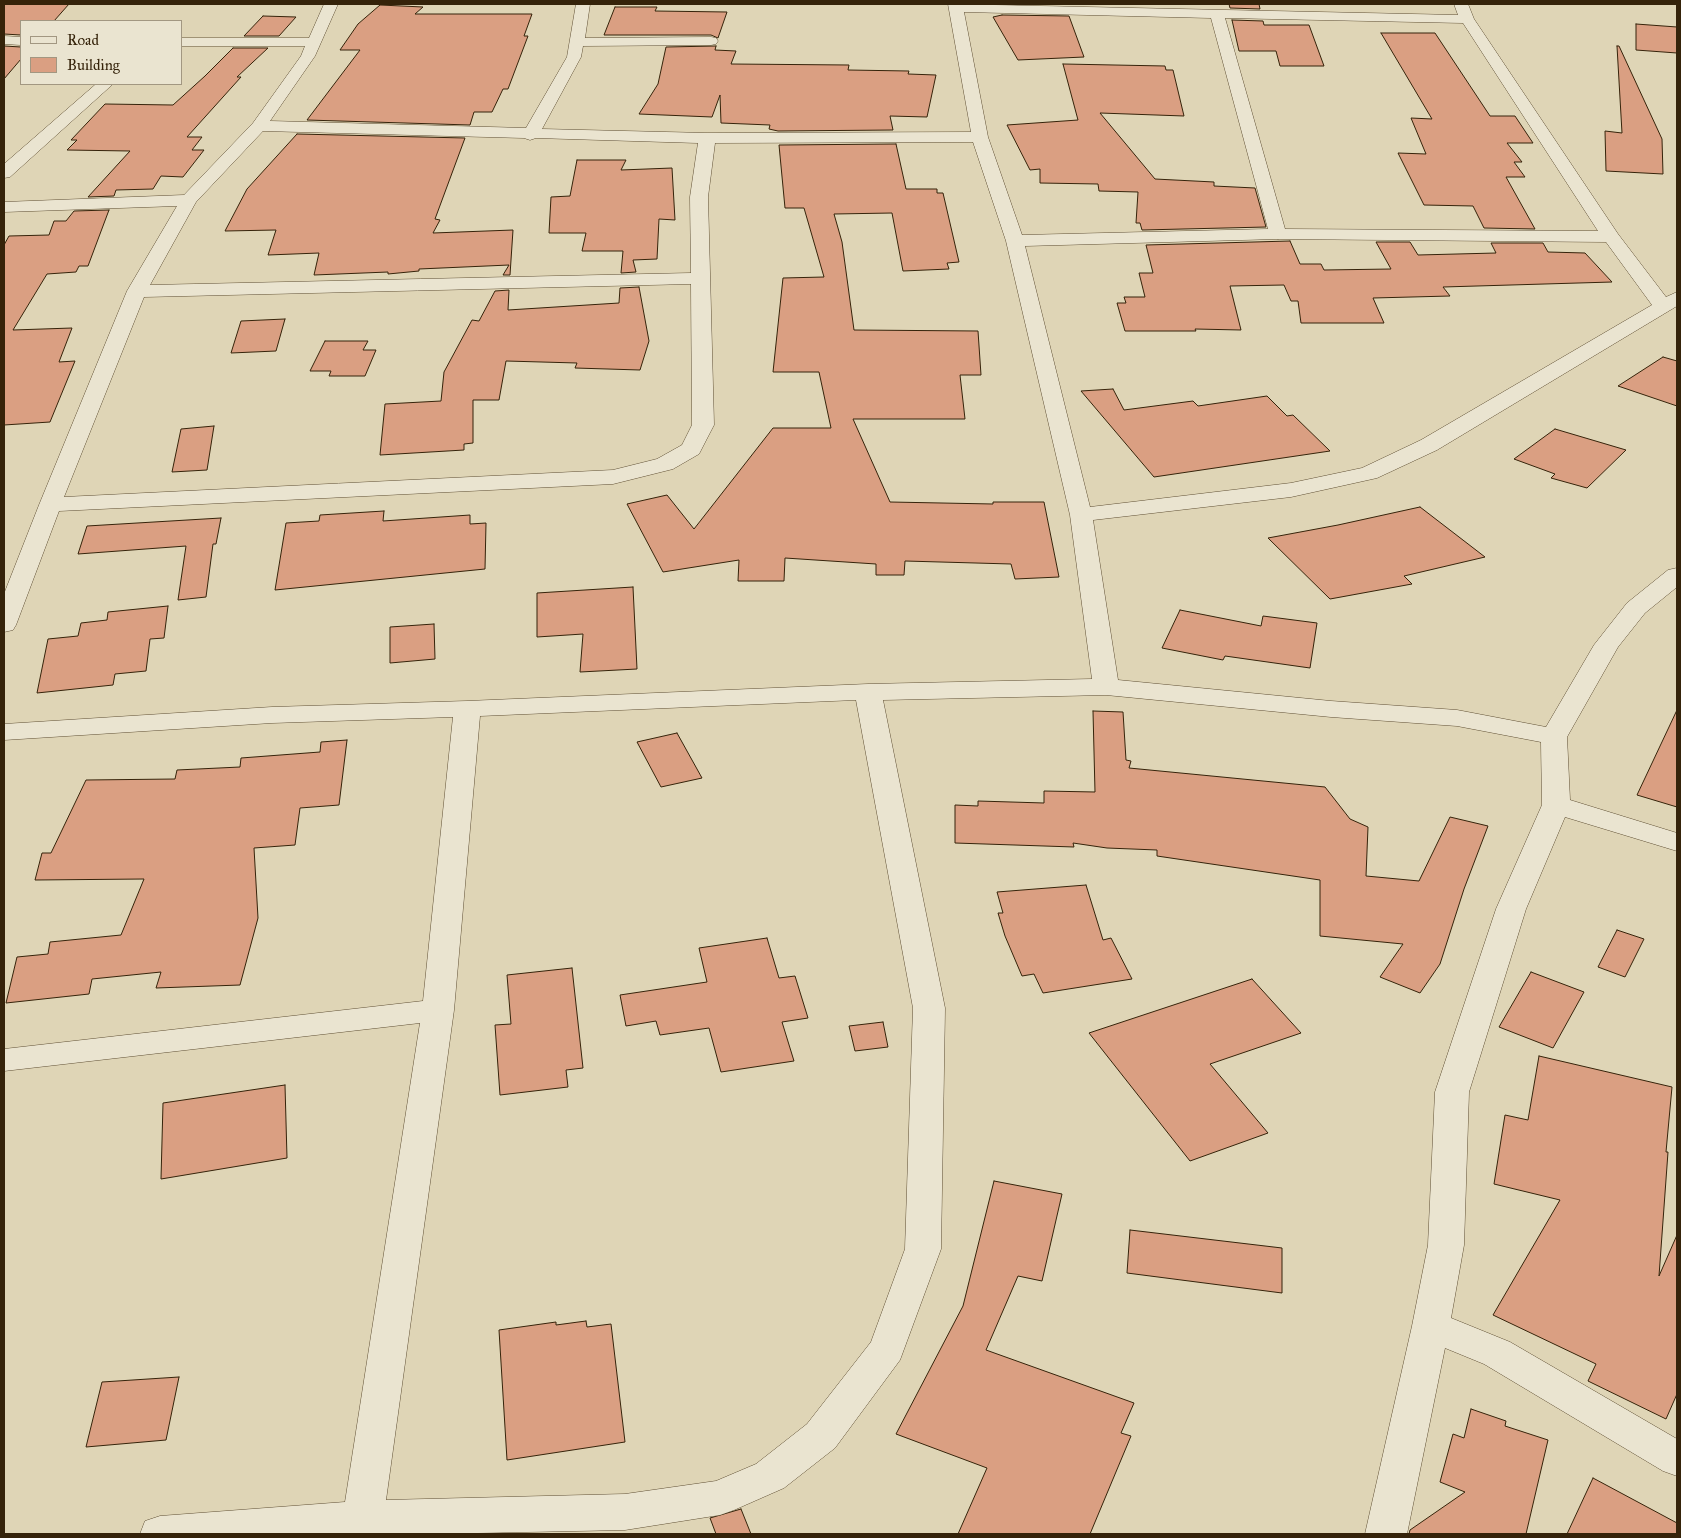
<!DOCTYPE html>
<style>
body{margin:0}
#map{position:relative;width:1681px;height:1538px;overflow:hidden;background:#dfd5b6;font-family:"IM FELL Great Primer",serif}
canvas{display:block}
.frame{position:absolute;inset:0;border:5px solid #35230a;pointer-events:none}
.legend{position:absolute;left:20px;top:20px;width:162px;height:65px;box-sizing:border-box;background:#eae4d0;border:1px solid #a29781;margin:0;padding:6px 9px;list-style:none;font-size:15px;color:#35230a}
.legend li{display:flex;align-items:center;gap:10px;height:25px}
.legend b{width:25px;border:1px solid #a29781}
</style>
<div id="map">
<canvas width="1681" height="1538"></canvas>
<div class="frame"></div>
<ul class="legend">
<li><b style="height:6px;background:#eae4d0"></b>Road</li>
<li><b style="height:14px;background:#da9f82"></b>Building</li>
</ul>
</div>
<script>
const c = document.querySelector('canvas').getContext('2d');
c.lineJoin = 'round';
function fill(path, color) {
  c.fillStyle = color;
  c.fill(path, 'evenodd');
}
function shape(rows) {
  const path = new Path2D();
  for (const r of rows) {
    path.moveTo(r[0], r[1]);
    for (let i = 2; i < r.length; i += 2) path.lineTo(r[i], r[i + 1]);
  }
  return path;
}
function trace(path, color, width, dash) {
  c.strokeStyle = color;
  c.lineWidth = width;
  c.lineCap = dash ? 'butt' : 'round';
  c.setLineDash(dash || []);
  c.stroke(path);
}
const building = shape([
 [4,4,69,4,54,21,21,21,21,35,4,34,4,4],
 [1229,4,1259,4,1260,9,1230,8,1229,4],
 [380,5,423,7,415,14,532,14,524,36,528,36,508,89,503,89,492,112,474,112,470,125,307,120,360,50,340,50,358,24,380,5],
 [615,7,657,7,655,11,727,12,718,38,711,35,604,35,615,7],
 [1002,15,1069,16,1084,57,1018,60,993,17,1002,15],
 [263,16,296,17,279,36,244,36,263,16],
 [1232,20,1263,21,1264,25,1309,25,1324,66,1280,66,1276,51,1239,51,1232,20],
 [1636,24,1677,27,1677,53,1636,50,1636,24],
 [1381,33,1435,33,1490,116,1515,116,1533,143,1507,143,1522,162,1514,162,1525,177,1506,177,1535,229,1484,228,1473,206,1424,205,1398,153,1426,154,1411,118,1432,119,1381,33],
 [4,46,21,47,21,59,4,79,4,46],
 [716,46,715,50,736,51,731,64,849,65,848,70,909,71,908,74,936,75,927,117,890,116,893,130,778,131,769,129,770,125,721,123,720,95,712,117,639,114,658,84,666,47,716,46],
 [1617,46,1619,46,1662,139,1663,174,1606,171,1605,131,1622,133,1617,46],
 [233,48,268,48,237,77,241,77,187,137,202,137,192,150,204,150,183,177,161,176,153,189,116,190,114,196,88,197,130,151,67,150,77,140,71,140,105,104,173,105,205,76,233,48],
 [1063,64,1165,66,1166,70,1173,70,1184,116,1100,113,1155,179,1214,182,1214,186,1255,188,1266,227,1142,230,1140,223,1136,223,1138,192,1099,191,1098,184,1040,183,1040,169,1030,170,1007,125,1078,120,1063,64],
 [297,134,465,138,435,219,440,220,433,233,513,230,510,275,503,275,509,265,419,269,419,271,388,274,388,272,314,275,319,253,268,255,276,230,225,231,247,189,297,134],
 [896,144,906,189,937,189,937,193,943,193,959,262,947,263,949,269,903,271,892,213,834,214,842,242,854,330,978,331,981,375,960,375,965,419,853,419,890,502,993,504,993,502,1044,502,1059,577,1015,579,1011,564,905,561,904,575,876,575,876,564,785,558,784,581,738,581,739,560,663,572,627,504,667,495,694,529,773,428,831,428,819,372,773,372,783,278,824,277,804,208,785,208,779,145,896,144],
 [577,160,626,160,621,170,672,168,675,220,659,219,657,259,633,260,636,272,621,273,623,251,582,251,586,233,549,233,551,197,570,196,577,160],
 [109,210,88,266,79,266,76,272,47,274,13,330,72,328,59,362,75,361,50,422,4,425,4,245,9,236,49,235,54,221,66,221,74,211,109,210],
 [1290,241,1300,264,1321,264,1324,270,1391,269,1376,242,1410,242,1418,255,1496,253,1491,243,1543,243,1548,252,1585,253,1612,282,1443,287,1450,296,1373,298,1384,323,1301,323,1298,301,1291,301,1284,285,1230,286,1241,330,1195,329,1196,331,1125,331,1117,303,1126,303,1124,297,1145,297,1139,273,1153,273,1146,245,1290,241],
 [639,287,649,341,640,370,575,368,577,363,506,361,499,400,473,400,473,443,464,444,464,450,380,455,385,404,441,401,444,372,472,320,479,321,495,291,509,290,508,310,619,303,620,288,639,287],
 [285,319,276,351,231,353,241,321,285,319],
 [325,341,368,341,363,350,376,350,365,376,329,376,331,371,310,371,325,341],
 [1663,357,1677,361,1677,406,1618,386,1663,357],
 [1113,389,1124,410,1193,401,1198,406,1267,396,1287,416,1293,415,1330,451,1154,477,1081,391,1113,389],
 [214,426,207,470,172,472,181,429,214,426],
 [1555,429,1626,450,1587,488,1551,478,1555,474,1514,459,1555,429],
 [1420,507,1485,557,1404,576,1412,584,1330,599,1268,538,1338,525,1420,507],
 [384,511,383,521,470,515,470,524,486,523,485,569,275,590,286,523,319,521,320,515,384,511],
 [221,518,216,544,213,544,206,597,178,600,186,546,78,554,87,526,221,518],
 [633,587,637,669,580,672,583,634,537,637,537,593,633,587],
 [168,606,164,638,150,639,146,671,115,674,113,685,37,693,48,639,78,636,81,623,107,620,108,612,168,606],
 [1180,610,1261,626,1263,616,1317,623,1310,668,1225,656,1223,660,1162,648,1180,610],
 [434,624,435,659,390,663,390,627,434,624],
 [1677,710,1677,807,1637,795,1677,710],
 [1093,711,1123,712,1126,760,1131,761,1129,768,1325,787,1350,819,1368,827,1366,876,1419,881,1450,817,1488,826,1464,889,1440,964,1420,993,1380,977,1403,944,1320,936,1320,880,1157,856,1157,850,1107,848,1073,843,1074,847,955,843,955,805,978,806,978,801,1044,803,1044,791,1095,792,1093,711],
 [677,733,702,778,661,787,637,742,677,733],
 [347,740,339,805,300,808,295,845,254,848,258,918,240,985,156,988,161,972,92,979,89,994,6,1003,17,957,48,954,50,942,121,935,144,879,35,880,42,853,51,853,86,780,175,779,177,770,240,767,241,758,320,752,321,742,347,740],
 [1086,885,1103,940,1111,938,1132,979,1043,993,1034,974,1022,976,1005,936,998,913,1003,913,997,892,1086,885],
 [1617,930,1644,939,1625,977,1598,967,1617,930],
 [767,938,779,978,795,976,808,1018,782,1022,794,1061,721,1072,709,1028,660,1035,656,1021,626,1026,620,995,707,982,699,948,767,938],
 [572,968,583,1068,566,1070,568,1087,500,1095,495,1025,511,1024,507,975,572,968],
 [1531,972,1584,992,1553,1048,1499,1027,1531,972],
 [1252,979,1301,1033,1210,1064,1268,1133,1190,1161,1089,1033,1252,979],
 [883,1022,888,1047,855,1051,849,1026,883,1022],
 [1539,1056,1672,1087,1666,1152,1668,1152,1659,1276,1677,1235,1677,1394,1666,1419,1588,1381,1596,1364,1493,1315,1560,1200,1494,1184,1505,1115,1528,1120,1539,1056],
 [285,1085,287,1158,161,1179,163,1103,285,1085],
 [994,1181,1062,1194,1042,1281,1018,1276,986,1350,1134,1403,1121,1433,1131,1436,1090,1534,958,1534,987,1468,896,1434,963,1306,994,1181],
 [1130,1230,1282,1248,1282,1293,1127,1273,1130,1230],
 [586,1321,587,1327,611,1324,625,1442,507,1460,499,1330,556,1322,556,1325,586,1321],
 [179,1377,166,1440,86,1447,102,1382,179,1377],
 [1471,1409,1506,1421,1505,1426,1548,1440,1526,1534,1409,1534,1410,1530,1465,1492,1440,1482,1453,1434,1464,1438,1471,1409],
 [1593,1478,1677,1523,1677,1534,1567,1534,1593,1478],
 [741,1509,751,1534,716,1534,710,1518,741,1509]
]);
fill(building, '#da9f82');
trace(building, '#35230a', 1);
const minor = shape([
 [324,4,338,4,315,56,270,121,526,128,567,57,576,4,590,4,585,38,711,37,716,38,718,41,716,44,711,45,583,46,581,57,542,129,707,133,971,132,948,4,1458,15,1454,4,1468,4,1474,19,1618,234,1666,297,1677,292,1677,306,1437,450,1377,478,1291,497,1093,520,1118,680,1331,701,1457,710,1546,727,1594,645,1627,603,1668,570,1677,568,1677,587,1645,613,1618,647,1567,737,1570,800,1677,833,1677,851,1565,817,1526,909,1469,1092,1464,1245,1451,1318,1510,1342,1677,1439,1677,1476,1663,1471,1484,1364,1445,1348,1407,1534,1365,1534,1412,1326,1428,1245,1435,1092,1496,909,1542,805,1541,742,1457,726,1331,717,1106,695,883,700,945,1008,941,1249,900,1360,835,1448,784,1488,734,1510,720,1515,625,1530,429,1534,140,1534,145,1521,160,1516,345,1502,420,1023,4,1071,4,1049,423,1001,453,717,272,723,4,740,4,724,272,707,467,701,868,684,1092,679,1070,515,1006,241,973,142,715,143,708,197,714,425,699,454,673,469,613,484,59,511,16,625,13,630,4,632,4,594,39,505,127,291,177,206,4,212,4,202,184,195,253,123,301,56,305,46,181,46,181,38,309,38,324,4],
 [964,12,1211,18,1268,229,1022,235,988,137,964,12],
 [1225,18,1463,23,1598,231,1285,229,1225,18],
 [263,131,524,138,530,140,536,138,698,143,690,197,691,273,150,285,196,202,263,131],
 [1278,239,1606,242,1652,305,1421,440,1362,468,1291,483,1090,507,1025,246,1278,239],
 [691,284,692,425,682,445,657,459,613,470,64,497,144,297,691,284],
 [856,700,913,1008,905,1249,871,1342,807,1424,756,1464,716,1481,625,1494,386,1500,454,1010,480,716,856,700],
 [4,36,21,37,21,45,4,44,4,36],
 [96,84,113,84,10,177,4,178,4,164,96,84]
]);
trace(minor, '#605035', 1);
fill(minor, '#eae4d0');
</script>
